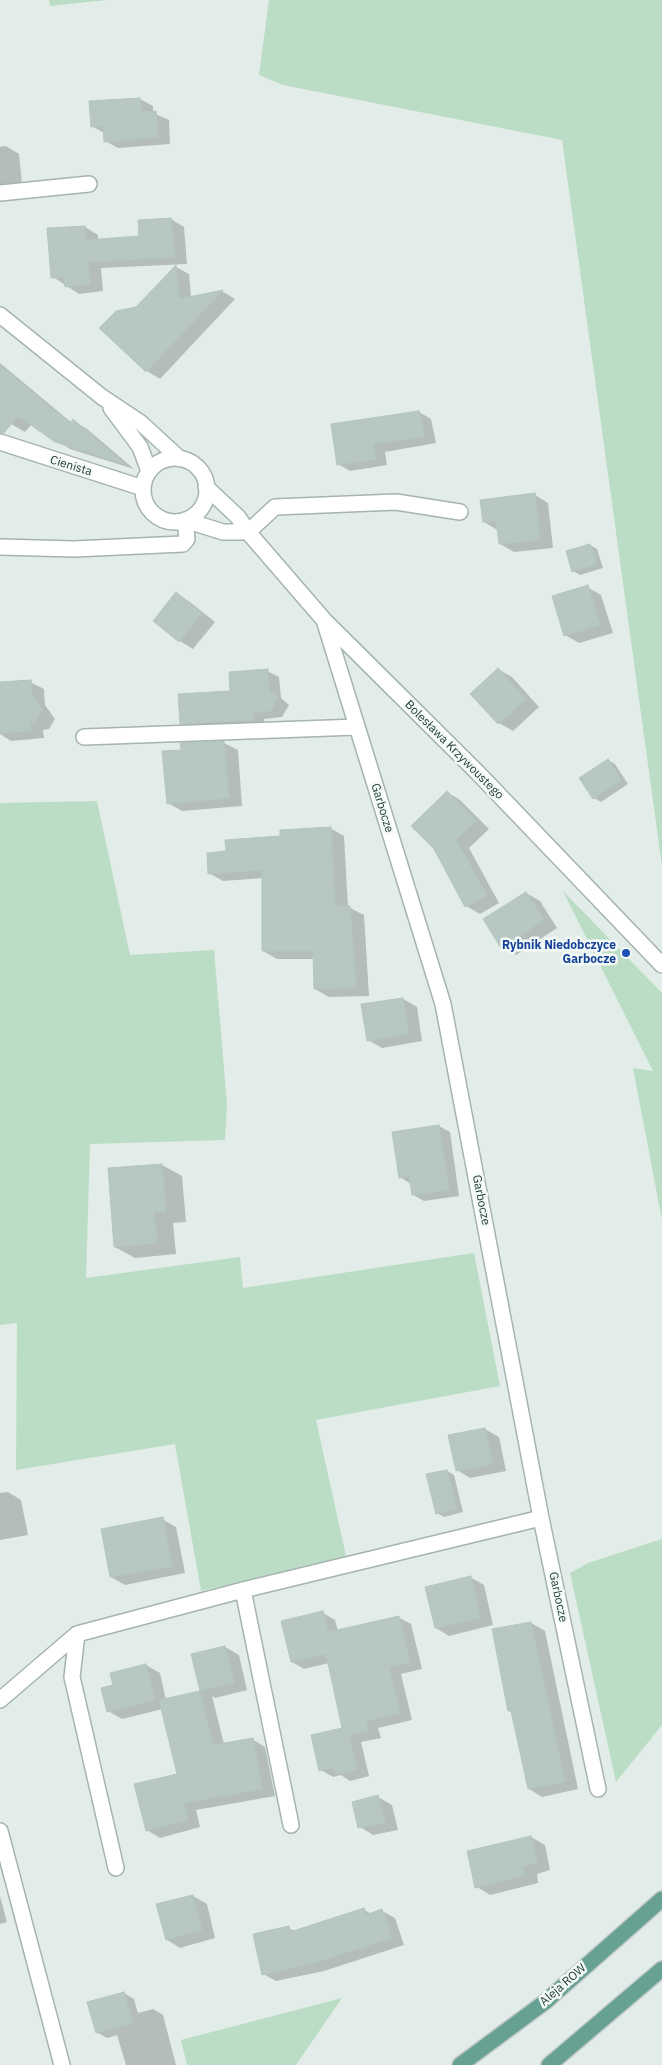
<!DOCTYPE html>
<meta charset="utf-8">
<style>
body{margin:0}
canvas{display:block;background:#e2ece8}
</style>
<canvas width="662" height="2065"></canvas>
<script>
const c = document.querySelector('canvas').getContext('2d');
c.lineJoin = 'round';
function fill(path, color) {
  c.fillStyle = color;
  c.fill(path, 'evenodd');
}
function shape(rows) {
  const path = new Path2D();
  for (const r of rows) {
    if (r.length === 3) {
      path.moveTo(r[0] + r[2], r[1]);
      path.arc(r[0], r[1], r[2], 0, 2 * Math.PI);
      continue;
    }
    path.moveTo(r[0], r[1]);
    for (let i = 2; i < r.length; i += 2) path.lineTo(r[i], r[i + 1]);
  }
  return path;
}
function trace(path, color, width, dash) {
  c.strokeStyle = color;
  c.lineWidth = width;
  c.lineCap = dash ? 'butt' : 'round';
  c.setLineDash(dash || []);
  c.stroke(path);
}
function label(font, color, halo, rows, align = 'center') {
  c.font = font + ' "IBM Plex Sans",sans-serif';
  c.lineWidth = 5;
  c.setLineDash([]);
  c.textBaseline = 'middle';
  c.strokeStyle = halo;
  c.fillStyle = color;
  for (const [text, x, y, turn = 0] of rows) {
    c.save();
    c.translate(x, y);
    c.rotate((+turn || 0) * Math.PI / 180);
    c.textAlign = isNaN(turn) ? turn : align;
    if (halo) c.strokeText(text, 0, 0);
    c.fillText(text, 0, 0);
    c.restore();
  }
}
fill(shape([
 [49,0,107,0,50,6],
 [269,0,662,0,662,866,562,140,283,85,259,75],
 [97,801,130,955,214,950,227,1105,225,1140,90,1144,86,1278,240,1257,243,1288,474,1253,500,1386,316,1420,346,1556,201,1591,175,1444,16,1470,17,1323,0,1325,0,803],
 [563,891,662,993,662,1220,633,1068,653,1071],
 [662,1539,662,1725,616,1782,570,1573,588,1563],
 [342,1998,296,2065,187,2065,181,2040]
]), '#bbddc5');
fill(shape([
 [140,99,153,106,153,113,169,120,170,144,118,148,105,141,104,133,92,126,90,102],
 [6,146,19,154,22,184,0,186,0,147],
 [171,219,184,227,187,264,101,268,103,291,79,294,53,277,85,227,98,235,98,240,140,237],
 [176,267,189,274,191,297,222,291,235,299,160,379,147,371,137,308],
 [0,363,72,423,73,421,87,429,134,469,70,449,32,424,25,432,11,424,0,415],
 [419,412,431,419,436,443,385,452,387,465,350,471,338,464],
 [535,495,548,503,553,548,514,552,500,544,497,530,484,522],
 [590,545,597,549,603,568,580,575,573,571],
 [587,587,601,595,613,633,579,643,565,635],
 [176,594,190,602,215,622,193,649,180,641],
 [498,669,512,677,539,707,513,731,499,723,472,694],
 [267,671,279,677,281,698,289,705,282,717,264,719,264,726,192,730,181,723],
 [30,682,44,689,45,705,55,719,49,729,43,730,44,738,11,741,0,734,0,683],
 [224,743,238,750,242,806,182,811,168,803,182,751],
 [608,760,615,764,628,784,601,802,594,798,581,778],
 [447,792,460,800,489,829,469,848,499,903,480,914,466,906,435,848],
 [330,828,344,836,348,907,364,915,369,996,329,997,315,989,315,959,277,959,263,951,264,878,223,881,209,873,227,852,282,837],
 [526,893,540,901,557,928,516,955,502,947],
 [403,999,417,1007,422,1041,382,1048,368,1040],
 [439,1126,450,1132,459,1196,424,1201,413,1195,411,1184,400,1177,393,1133],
 [162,1165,182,1176,186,1222,173,1223,176,1254,135,1258,115,1247],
 [485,1429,499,1437,506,1471,470,1478,457,1470],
 [447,1471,454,1475,463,1512,444,1517,437,1513],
 [8,1492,21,1500,28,1535,0,1540,0,1493],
 [162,1519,176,1527,185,1573,125,1585,111,1577],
 [470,1577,484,1585,493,1625,449,1636,436,1628],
 [323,1613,335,1620,338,1631,398,1617,411,1624,422,1669,401,1674,412,1720,378,1728,381,1738,361,1742,369,1776,350,1781,341,1775,333,1777,321,1770,344,1729,329,1663,304,1669,292,1662],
 [531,1623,545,1631,578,1789,542,1797,529,1789,512,1712,510,1710],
 [225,1647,239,1655,247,1690,215,1698,212,1696,224,1744,252,1739,265,1747,275,1796,196,1810,200,1827,160,1838,147,1830,179,1775,163,1709,122,1719,108,1711,114,1686,146,1665,160,1673,166,1700,201,1691,193,1655],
 [378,1797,392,1805,398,1830,373,1835,360,1827],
 [531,1837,545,1845,550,1870,537,1874,538,1883,490,1895,477,1887],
 [0,1896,7,1922,0,1924],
 [193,1896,207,1904,215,1938,180,1948,167,1940],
 [364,1910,372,1914,382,1911,395,1918,404,1945,324,1971,276,1981,263,1974,289,1928,296,1932],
 [124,1993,134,1999,138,2013,153,2009,163,2015,176,2065,126,2065,117,2035,107,2038,98,2033,89,2003]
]), '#0003');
const building = shape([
 [140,98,142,112,156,111,158,137,104,142,103,126,91,127,89,101,140,98],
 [171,218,175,257,88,262,90,284,65,287,64,277,51,278,47,228,85,226,86,240,139,236,138,220,171,218],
 [176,265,179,299,223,290,146,372,99,328,116,311,136,307,176,265],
 [0,365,70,423,73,419,125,464,55,442,18,416,4,433,0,433,0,365],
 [419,411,425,437,378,443,373,445,376,459,337,465,331,424,419,411],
 [535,493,540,540,499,544,496,521,483,522,480,500,535,493],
 [590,544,597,564,572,572,566,551,590,544],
 [588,585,600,625,564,636,552,596,588,585],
 [176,592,202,613,179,642,153,621,176,592],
 [498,668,526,699,498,724,470,694,498,668],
 [268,669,269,690,278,697,271,711,253,713,253,720,180,724,178,694,230,691,229,672,268,669],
 [31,680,32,696,42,710,35,722,30,722,31,731,0,733,0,682,31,680],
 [224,741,229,798,167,804,162,751,181,750,180,743,224,741],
 [608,759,622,780,593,799,579,778,608,759],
 [447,791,476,821,456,840,487,895,465,907,434,849,411,826,447,791],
 [331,827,335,906,350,906,356,988,314,989,313,951,262,951,262,870,208,874,207,853,226,851,225,840,280,836,280,830,331,827],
 [526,892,544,920,501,948,483,919,526,892],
 [403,998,409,1034,367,1041,361,1004,403,998],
 [439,1125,449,1190,412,1195,409,1176,399,1178,392,1132,439,1125],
 [162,1164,166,1211,154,1212,157,1243,114,1247,108,1168,162,1164],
 [485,1428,493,1464,456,1471,448,1435,485,1428],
 [447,1470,457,1509,436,1514,426,1474,447,1470],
 [163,1517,172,1566,110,1577,101,1529,163,1517],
 [471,1576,480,1618,435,1628,425,1587,471,1576],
 [323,1611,328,1632,399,1616,410,1662,389,1667,400,1713,366,1721,369,1731,349,1735,357,1769,336,1774,334,1767,319,1771,311,1735,342,1728,326,1654,291,1662,281,1621,323,1611],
 [531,1622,565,1782,528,1789,511,1711,508,1711,492,1629,531,1622],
 [225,1646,234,1683,200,1691,191,1654,225,1646],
 [146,1664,155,1700,107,1712,101,1688,113,1685,110,1673,146,1664],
 [200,1691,213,1745,253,1738,262,1789,184,1803,188,1820,146,1831,134,1784,177,1774,159,1700,200,1691],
 [378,1795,385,1823,358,1828,352,1802,378,1795],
 [531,1836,537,1862,523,1867,525,1875,475,1888,467,1851,531,1836],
 [193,1895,202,1930,166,1940,156,1904,193,1895],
 [364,1908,366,1915,382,1909,392,1938,310,1964,262,1975,253,1934,289,1926,290,1932,364,1908],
 [124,1992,133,2023,96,2033,87,2002,124,1992]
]);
fill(building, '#b7c7c1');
trace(building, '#b4c6bf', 1);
const minor = shape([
 [0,193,89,184],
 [0,315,102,397,141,423,180,459],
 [111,408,140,447,149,471],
 [0,442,143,488],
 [175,490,32],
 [206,487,238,517,248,532,324,620,478,773,662,965],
 [185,520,223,532,248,532],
 [248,532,275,507,396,502,460,512],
 [0,547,74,549,183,544,187,539,185,520],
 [324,620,443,1004,541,1518,598,1789],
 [84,737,357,727],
 [243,1590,291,1825],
 [0,1700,77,1634],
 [0,1831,62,2065],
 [116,1868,72,1677,77,1634,243,1590,541,1518]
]);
const major = shape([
 [460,2065,545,2002,662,1899],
 [549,2065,662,1969]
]);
trace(minor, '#a5b4af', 18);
trace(major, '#c1c9c7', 18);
trace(minor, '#fff', 15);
trace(major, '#67a193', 15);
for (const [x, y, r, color] of [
 [626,953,5,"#1a4fb4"]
]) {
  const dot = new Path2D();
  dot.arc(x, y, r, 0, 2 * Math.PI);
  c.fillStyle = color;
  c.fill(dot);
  trace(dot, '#f3f9f6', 2);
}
label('12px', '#223d36', '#f3f9f6', [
 ["Cienista",71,466,17],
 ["Bolesława Krzywoustego",454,750,45],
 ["Garbocze",382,808,73],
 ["Garbocze",481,1200,79],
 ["Garbocze",558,1597,78],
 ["Aleja ROW",563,1985,-41]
]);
label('bold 12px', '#164399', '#f3f9f6', [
 ["Rybnik Niedobczyce",616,946],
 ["Garbocze",616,960]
], 'right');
</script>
